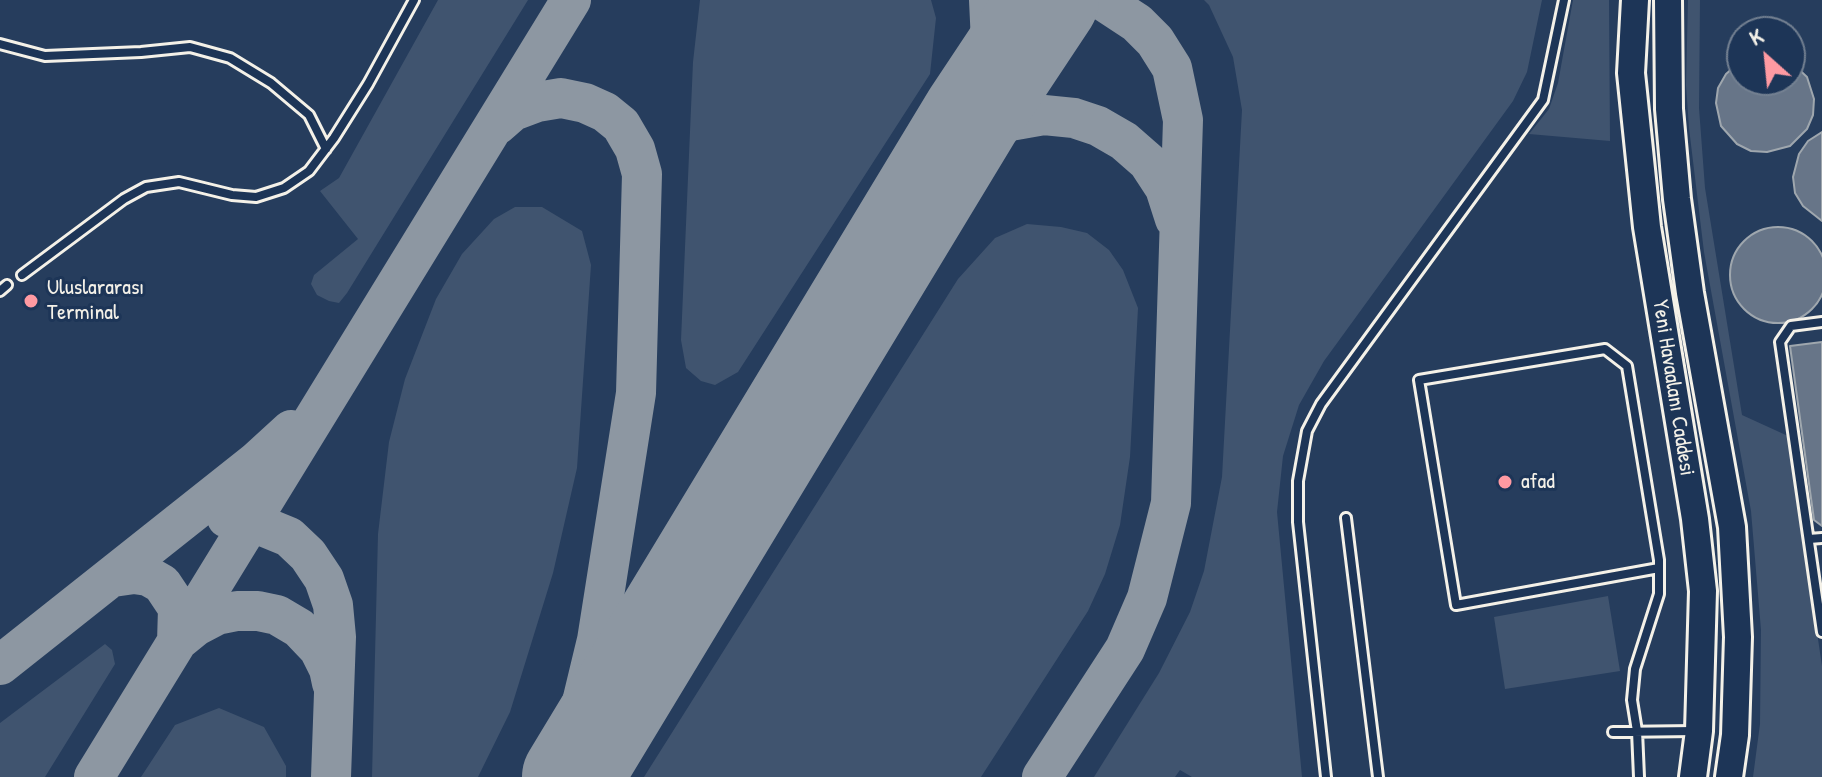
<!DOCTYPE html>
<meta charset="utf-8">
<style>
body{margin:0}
#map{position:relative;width:1822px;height:777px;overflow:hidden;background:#263d5d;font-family:"Patrick Hand",sans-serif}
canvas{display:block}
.north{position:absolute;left:1726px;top:16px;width:80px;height:80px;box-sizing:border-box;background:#1d3557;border:2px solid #738091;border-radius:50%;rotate:333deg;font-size:22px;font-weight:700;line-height:32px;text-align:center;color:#f4f1e8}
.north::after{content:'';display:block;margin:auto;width:28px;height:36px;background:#ff9aa2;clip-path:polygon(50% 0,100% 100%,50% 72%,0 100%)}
</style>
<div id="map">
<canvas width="1822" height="777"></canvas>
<div class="north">K</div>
</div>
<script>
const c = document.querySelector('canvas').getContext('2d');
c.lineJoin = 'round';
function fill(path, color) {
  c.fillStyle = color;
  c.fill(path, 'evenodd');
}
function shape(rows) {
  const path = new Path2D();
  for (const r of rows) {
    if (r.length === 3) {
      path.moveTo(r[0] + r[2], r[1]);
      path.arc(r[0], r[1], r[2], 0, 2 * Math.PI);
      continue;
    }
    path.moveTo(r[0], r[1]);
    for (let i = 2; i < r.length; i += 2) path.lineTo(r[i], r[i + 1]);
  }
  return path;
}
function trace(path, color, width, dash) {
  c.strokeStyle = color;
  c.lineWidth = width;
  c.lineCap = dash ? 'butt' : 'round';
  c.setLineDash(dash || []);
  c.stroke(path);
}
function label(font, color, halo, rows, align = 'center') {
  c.font = font + ' "Patrick Hand",sans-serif';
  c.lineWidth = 6;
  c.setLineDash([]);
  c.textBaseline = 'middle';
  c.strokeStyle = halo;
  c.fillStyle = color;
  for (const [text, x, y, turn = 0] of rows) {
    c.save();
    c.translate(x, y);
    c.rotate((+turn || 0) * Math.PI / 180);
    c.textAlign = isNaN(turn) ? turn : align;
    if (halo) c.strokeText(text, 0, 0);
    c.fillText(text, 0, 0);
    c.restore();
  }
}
fill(shape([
 [438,0,528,0,347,293,339,303,329,301,317,295,311,284,314,275,358,239,320,191,339,178],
 [700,0,931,0,936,18,930,74,738,372,715,385,701,381,686,368,681,340,693,62],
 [1204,0,1542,0,1527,72,1513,101,1324,361,1299,405,1283,456,1277,512,1302,777,1192,777,1180,770,1175,777,1094,777,1159,673,1190,612,1204,571,1222,477,1242,110,1233,57,1209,5],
 [1573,0,1609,0,1610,141,1529,134,1549,109,1558,83],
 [1688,0,1700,0,1699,108,1705,188,1742,415,1788,436,1822,666,1822,777,1753,777,1760,724,1761,630,1751,511,1704,252,1689,128,1686,85],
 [515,207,542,207,582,231,591,265,577,468,553,573,510,712,478,777,372,777,378,534,389,442,405,379,436,299,462,254,494,219],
 [1027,224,1061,227,1087,233,1109,250,1123,270,1138,308,1130,457,1120,525,1105,574,1088,611,981,777,644,777,958,279,995,238],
 [1608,596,1620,671,1505,689,1494,617],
 [105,644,112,650,115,664,45,777,0,777,0,723],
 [219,708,264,727,286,766,286,777,141,777,175,725]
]), '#40546f');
const water = shape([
 [1742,60,1742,80,1790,80,1790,61,1807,77,1814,99,1813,115,1807,129,1790,146,1767,152,1751,151,1737,144,1721,126,1716,103,1718,88,1726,74,1742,60],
 [1822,132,1822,221,1803,206,1795,193,1793,177,1799,154,1808,141,1822,132],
 [1778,275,48],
 [1822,342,1822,526,1814,520,1790,346,1822,342]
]);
fill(water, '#677588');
trace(water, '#9fa7ae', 2);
trace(shape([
 [497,125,513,111,537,102,561,98,585,103,605,112,621,125,635,149,642,174,636,393,597,640,564,777],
 [950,151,972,116,986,78,991,42,989,0],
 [932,182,959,150,986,131,1010,121,1044,115,1074,118,1098,126,1124,141,1148,162,1165,188,1175,219],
 [227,518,250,521,289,537,308,555,324,579,333,605,336,637,331,777],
 [113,577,134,574,148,576,162,584,178,608,177,642],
 [180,639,196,626,217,615,237,611,258,611,277,615,299,628,319,649,329,669,332,683],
 [0,665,256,462,291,430],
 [94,777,571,0],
 [1042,777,1125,649,1147,598,1171,503,1183,120,1172,68,1155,41,1137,23,1102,0]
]), '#8d97a2', 40);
trace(shape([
 [572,777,972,116,1049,0]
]), '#8d97a2', 100);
const lane = shape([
 [0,44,45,56,141,52,190,47,230,58,271,83,309,115,326,149],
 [22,275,124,199,146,187,179,182,232,195,256,197,284,188,309,171,334,138,368,84,414,0],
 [0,291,7,285],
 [1822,322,1791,326,1780,342,1822,632],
 [1346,518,1378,777],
 [1809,539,1822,538],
 [1613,732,1695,731],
 [1326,777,1298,522,1298,481,1307,431,1321,404,1543,100,1564,0],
 [1639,777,1637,731,1632,700,1635,669,1659,594,1659,560,1627,366,1605,349,1419,380,1456,605,1659,568]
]);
const primary = shape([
 [1635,0,1631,73,1647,227,1695,519,1703,591,1699,731,1693,777],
 [1668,0,1669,109,1677,199,1690,293,1732,527,1738,637,1735,735,1729,777]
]);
trace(lane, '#f4f1e8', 14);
trace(primary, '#f4f1e8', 32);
trace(lane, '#1d3557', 8);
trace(primary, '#1d3557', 26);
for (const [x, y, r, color] of [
 [31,301,8,"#ff9aa2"],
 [1505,482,8,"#ff9aa2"]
]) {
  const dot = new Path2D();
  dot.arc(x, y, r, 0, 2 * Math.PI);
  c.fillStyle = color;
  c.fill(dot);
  trace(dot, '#1d3557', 3);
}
label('22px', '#f4f1e8', '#1d3557', [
 ["Uluslararası",47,288],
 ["Terminal",47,313],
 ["afad",1521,482]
], 'left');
label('22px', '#f4f1e8', '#1d3557', [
 ["Yeni Havaalanı Caddesi",1673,388,81]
]);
</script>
